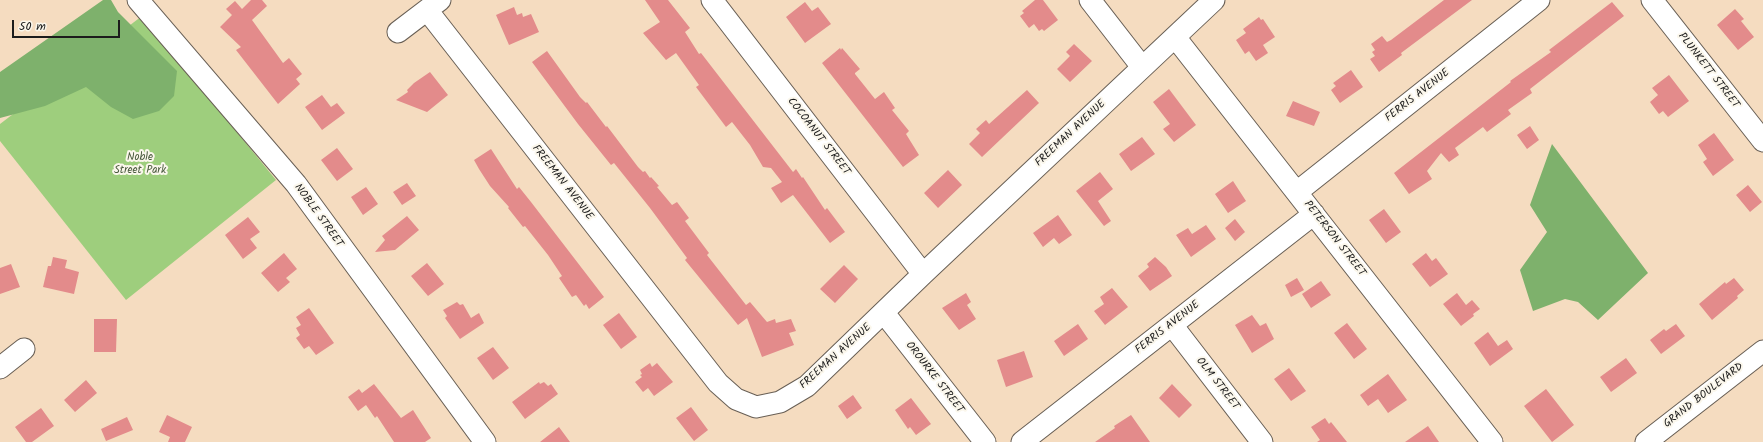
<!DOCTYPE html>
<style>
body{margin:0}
#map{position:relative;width:1763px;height:442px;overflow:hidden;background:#f5dcc0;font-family:Kalam,sans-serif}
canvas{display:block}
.scale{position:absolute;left:12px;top:20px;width:108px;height:18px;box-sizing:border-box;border:2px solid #1c1c1c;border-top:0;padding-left:5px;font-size:12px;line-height:14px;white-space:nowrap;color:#1c1c1c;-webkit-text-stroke:3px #fbf7ec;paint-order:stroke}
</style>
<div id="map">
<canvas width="1763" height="442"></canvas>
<div class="scale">50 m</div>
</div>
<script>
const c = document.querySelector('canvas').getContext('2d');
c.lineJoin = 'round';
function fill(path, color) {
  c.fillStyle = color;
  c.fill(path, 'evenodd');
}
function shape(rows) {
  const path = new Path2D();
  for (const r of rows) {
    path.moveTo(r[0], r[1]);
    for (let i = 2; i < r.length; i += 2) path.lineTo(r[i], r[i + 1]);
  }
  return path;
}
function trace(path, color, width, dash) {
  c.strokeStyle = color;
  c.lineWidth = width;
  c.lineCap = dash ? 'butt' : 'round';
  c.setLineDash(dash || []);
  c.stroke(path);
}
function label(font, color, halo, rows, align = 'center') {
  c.font = font + ' Kalam,sans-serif';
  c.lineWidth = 4;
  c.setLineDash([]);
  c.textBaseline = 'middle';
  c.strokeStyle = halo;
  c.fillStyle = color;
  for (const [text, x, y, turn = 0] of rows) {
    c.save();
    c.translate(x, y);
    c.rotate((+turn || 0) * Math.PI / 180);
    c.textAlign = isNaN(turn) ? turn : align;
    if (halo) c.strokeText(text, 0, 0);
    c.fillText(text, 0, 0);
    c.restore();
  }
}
fill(shape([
 [142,16,276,180,126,300,0,141,0,124]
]), '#9ece7d');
fill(shape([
 [103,0,111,0,118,12,177,71,174,96,159,111,133,119,111,107,86,87,45,106,0,118,0,72],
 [1552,144,1648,273,1598,320,1578,302,1565,299,1533,311,1520,270,1547,232,1530,205]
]), '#7eb16c');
fill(shape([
 [251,0,262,0,267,6,252,20,283,63,289,58,302,74,296,79,300,84,278,104,236,50,241,47,220,27,232,15,226,9,235,1,242,9],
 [645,0,668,0,690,28,685,32,699,54,701,53,793,172,796,169,802,178,803,177,825,210,827,208,845,232,830,243,793,195,781,203,771,188,782,182,771,168,763,167,750,145,732,122,726,127,696,87,699,85,676,53,666,60,643,33,660,22],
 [1035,0,1043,0,1058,20,1044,31,1042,29,1039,31,1034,24,1029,28,1020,16,1024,13,1022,11],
 [1444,0,1472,0,1401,53,1402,55,1379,72,1370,59,1375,56,1372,52,1375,50,1371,44,1382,36,1387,42,1391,40],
 [805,2,812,11,818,7,831,24,805,43,786,17],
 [1612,2,1624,16,1530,89,1532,93,1508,110,1511,114,1487,132,1483,127,1455,148,1459,155,1449,162,1441,153,1427,171,1432,179,1409,194,1394,173,1511,82,1510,81,1551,52,1549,50],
 [514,7,517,15,522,13,523,17,531,14,539,32,509,45,496,15],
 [1735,9,1744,19,1741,21,1754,37,1738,50,1717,25],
 [1259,17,1261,20,1263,19,1275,37,1263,45,1268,53,1256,61,1249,51,1245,54,1236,40,1246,33,1243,29],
 [1074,44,1092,61,1070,82,1057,69,1070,56,1066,52],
 [840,48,841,50,842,48,860,69,855,73,855,74,875,99,884,92,895,108,892,110,909,131,906,134,919,155,903,167,822,63],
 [547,51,580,97,586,103,587,102,606,127,607,126,638,167,643,172,645,171,650,178,651,177,659,186,657,187,672,205,677,202,689,218,685,221,709,253,707,255,746,305,750,302,767,322,775,319,776,323,791,319,796,331,789,333,794,345,762,357,747,318,738,325,685,260,687,258,650,208,614,163,611,165,578,124,532,62],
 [1351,70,1363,87,1340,103,1331,90,1336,86,1333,83],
 [430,72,448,95,427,112,396,100,408,92,407,90,414,83],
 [1669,75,1689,101,1668,117,1663,111,1659,114,1650,102,1658,95,1652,88],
 [1169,89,1196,125,1174,142,1163,129,1170,124,1153,102],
 [1027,90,1039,103,982,157,969,144,980,133,976,129,986,120,989,124],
 [322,95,331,107,337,103,345,113,322,130,305,107],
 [1293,101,1320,112,1314,126,1286,116],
 [1530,126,1539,140,1527,149,1517,135],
 [1714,133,1734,160,1713,176,1703,162,1707,159,1698,145],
 [1142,137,1155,154,1131,171,1119,154],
 [337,148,353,169,337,181,321,160],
 [491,149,517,189,519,187,531,202,604,297,589,309,586,304,584,306,576,295,572,297,559,278,562,276,548,255,525,226,523,227,508,208,509,207,490,186,479,169,474,160],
 [948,170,962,185,938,208,924,193],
 [1100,172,1113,189,1098,201,1111,221,1104,226,1076,191],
 [1233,181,1246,201,1228,213,1215,194],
 [407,183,416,196,402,205,393,192],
 [1748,185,1762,202,1750,212,1736,195],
 [366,187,378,204,363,215,351,197],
 [1384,209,1401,232,1386,243,1369,220],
 [1058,215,1072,235,1059,244,1054,238,1043,247,1033,233],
 [407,216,419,230,395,250,375,252,385,240,382,236],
 [248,217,260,232,250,239,257,248,243,259,225,235],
 [1235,219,1245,232,1235,241,1225,228],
 [1206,225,1216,239,1191,257,1176,235,1188,228,1192,234],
 [284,253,297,269,286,278,290,282,278,292,261,273],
 [1426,253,1432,261,1436,258,1448,274,1430,287,1412,264],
 [53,257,67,260,65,268,79,272,74,294,43,287,48,266,51,266],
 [1155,257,1166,267,1172,276,1150,291,1138,276,1149,267,1147,264],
 [427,263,444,284,428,296,411,276],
 [11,264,20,287,0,294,0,268],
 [844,265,858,279,835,303,820,289],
 [1297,278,1304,290,1291,297,1285,285],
 [1734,278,1744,290,1737,296,1738,298,1712,320,1699,304,1725,282,1726,284],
 [1321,281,1331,295,1311,308,1302,294],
 [1112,288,1128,307,1105,325,1094,311,1104,304,1100,297],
 [966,293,971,302,967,305,976,319,959,330,942,308],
 [1457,293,1466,305,1472,300,1480,309,1473,314,1474,316,1461,326,1443,304],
 [457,302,460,305,463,304,471,318,479,313,484,323,460,339,445,318,447,316,443,310],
 [309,308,334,343,316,355,309,346,304,349,296,338,300,335,296,328,301,325,296,317],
 [619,313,637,337,621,349,603,325],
 [1252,315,1260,326,1266,323,1274,339,1252,353,1235,325],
 [94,319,117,319,116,352,94,352],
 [1347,323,1367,349,1354,359,1334,333],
 [1078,324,1088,339,1064,356,1054,341],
 [1676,324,1685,336,1661,354,1650,340,1664,329,1666,331],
 [1488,332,1498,346,1507,340,1513,349,1490,366,1474,343],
 [493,347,509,368,493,380,477,358],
 [1024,351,1033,377,1006,387,997,360],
 [1626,358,1637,373,1611,392,1600,377],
 [650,363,652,367,657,363,673,382,654,396,648,388,643,392,635,382,642,377,640,375,642,374,640,370],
 [1289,368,1306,391,1291,401,1274,379],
 [1388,374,1407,400,1388,413,1378,399,1368,406,1360,395],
 [86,380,97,393,75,412,64,400],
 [539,382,540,384,544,382,548,386,551,384,558,394,525,419,512,402],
 [374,384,401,418,413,410,431,438,425,442,394,442,377,416,375,418,366,405,358,411,348,397,359,389,362,393],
 [1172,384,1192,405,1179,418,1159,398],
 [1546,389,1574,425,1552,442,1524,406],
 [853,395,862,408,847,419,838,406],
 [911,398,931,424,916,435,910,427,908,429,895,410],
 [691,407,708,430,694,441,676,418],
 [41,408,54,426,32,442,26,442,15,427],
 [167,415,192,427,185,442,168,442,170,437,159,432],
 [1131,415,1150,442,1095,442,1115,428,1114,426],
 [127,417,133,430,106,441,101,429],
 [1325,418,1329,424,1331,422,1347,442,1317,442,1320,440,1311,427],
 [1428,426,1439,442,1405,442],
 [559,427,570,442,540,442]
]), '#e38b8b');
const minor = shape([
 [138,0,296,184,485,442],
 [712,0,923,274],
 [1090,0,1142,67],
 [1652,0,1763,141],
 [427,10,718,383,736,399,756,407,780,402,807,386,923,274,1214,0],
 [398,32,440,0],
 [1175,37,1492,442],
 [1297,192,1539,0],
 [884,313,985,442],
 [1172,325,1262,442],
 [0,368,24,349],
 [1022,442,1314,214],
 [1646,442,1763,351]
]);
trace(minor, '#685f55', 23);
trace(minor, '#fff', 21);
label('11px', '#1c1c1c', '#fbf7ec', [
 ["PLUNKETT STREET",1708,71,52],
 ["FERRIS AVENUE",1418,96,-38],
 ["FREEMAN AVENUE",1071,134,-43],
 ["COCOANUT STREET",818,137,52],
 ["FREEMAN AVENUE",562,183,52],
 ["NOBLE STREET",318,216,54],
 ["PETERSON STREET",1334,239,52],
 ["FERRIS AVENUE",1168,328,-38],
 ["FREEMAN AVENUE",836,357,-42],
 ["OROURKE STREET",934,378,52],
 ["OLM STREET",1217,384,52],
 ["GRAND BOULEVARD",1704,396,-38]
]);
label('11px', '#4a5a3e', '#fbf7ec', [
 ["Noble",140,158],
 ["Street Park",140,171]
]);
</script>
